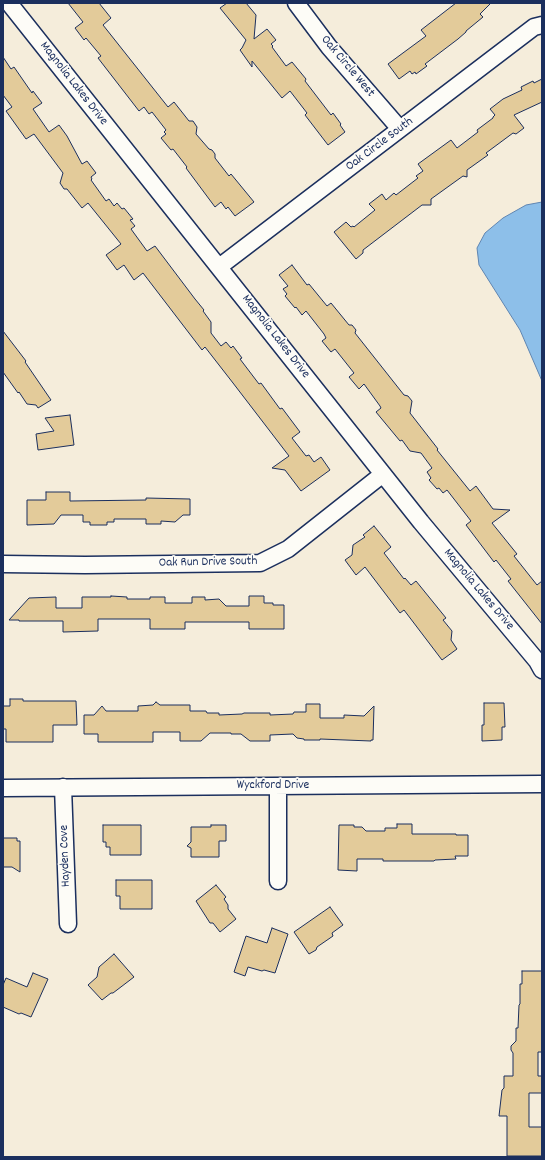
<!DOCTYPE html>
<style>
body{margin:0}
#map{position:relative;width:545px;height:1160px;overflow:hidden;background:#f5eddb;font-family:Dekko,sans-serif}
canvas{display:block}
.frame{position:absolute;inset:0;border:4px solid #1b2f5e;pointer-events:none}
</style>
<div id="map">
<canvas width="545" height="1160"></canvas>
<div class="frame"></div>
</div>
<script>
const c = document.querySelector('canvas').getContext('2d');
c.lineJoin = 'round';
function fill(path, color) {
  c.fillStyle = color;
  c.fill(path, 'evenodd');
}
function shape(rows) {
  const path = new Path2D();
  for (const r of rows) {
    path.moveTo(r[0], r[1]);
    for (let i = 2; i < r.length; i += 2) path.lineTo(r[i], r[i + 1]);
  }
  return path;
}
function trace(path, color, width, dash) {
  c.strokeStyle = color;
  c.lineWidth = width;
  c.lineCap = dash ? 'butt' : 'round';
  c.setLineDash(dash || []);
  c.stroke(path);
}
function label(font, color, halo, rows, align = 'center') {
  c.font = font + ' Dekko,sans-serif';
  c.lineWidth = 3.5;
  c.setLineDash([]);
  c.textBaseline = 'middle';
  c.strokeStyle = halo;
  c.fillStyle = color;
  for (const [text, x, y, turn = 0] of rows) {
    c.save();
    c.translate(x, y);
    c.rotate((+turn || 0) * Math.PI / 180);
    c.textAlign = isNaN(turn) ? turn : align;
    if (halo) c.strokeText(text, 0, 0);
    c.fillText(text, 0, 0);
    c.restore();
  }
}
const water = shape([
 [542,202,542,381,520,330,479,265,477,248,485,233,503,218,526,205,542,202]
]);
fill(water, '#8dbfe9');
trace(water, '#5f85b1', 1);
const building = shape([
 [68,3,99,3,111,18,103,25,168,107,174,102,189,121,193,121,197,127,196,134,209,149,212,150,215,154,215,158,229,176,231,174,254,202,235,216,228,207,226,209,221,202,215,207,186,168,187,167,173,149,171,150,161,138,166,134,164,132,166,130,152,112,149,114,144,107,139,111,98,58,101,56,86,38,84,40,75,28,83,22,68,3],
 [227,3,246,3,256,15,254,39,267,29,276,40,271,44,273,46,272,47,286,66,292,62,306,79,305,81,331,115,333,113,341,124,340,125,345,132,328,145,305,115,307,113,290,91,282,98,252,61,252,67,240,50,242,48,246,40,220,8,227,3],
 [456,3,491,3,480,14,483,17,466,31,466,32,458,39,425,64,427,66,416,74,415,72,412,74,410,71,399,79,388,64,426,36,421,30,456,3],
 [3,57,11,69,14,67,32,93,33,91,42,103,33,109,49,132,59,125,67,136,82,164,87,161,96,173,91,177,92,179,91,180,106,201,109,199,114,206,117,203,122,209,124,208,133,219,130,220,135,226,131,229,147,251,155,246,195,299,204,310,203,311,211,322,211,333,221,346,226,342,231,348,233,346,242,358,240,359,259,384,261,383,280,409,282,408,300,432,292,438,306,456,309,455,314,462,321,457,330,470,301,491,285,470,272,468,289,456,233,383,205,347,202,350,143,273,134,280,124,265,117,270,106,255,121,244,88,203,82,208,67,189,64,189,60,183,63,173,34,134,26,139,6,111,12,107,3,95,3,57],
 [542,79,542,102,514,115,524,128,516,134,513,133,486,153,488,155,467,170,467,177,463,176,431,199,431,205,422,205,363,250,363,253,356,259,334,232,346,222,351,227,353,226,354,227,375,210,369,204,382,194,386,200,394,193,396,195,418,178,416,176,423,171,418,164,451,140,457,148,478,132,477,130,493,118,493,117,495,115,490,109,503,99,522,90,521,87,533,81,534,83,542,79],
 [292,265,307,285,309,284,327,306,331,303,349,325,352,325,356,330,355,333,404,395,408,396,412,401,410,413,438,449,437,450,470,491,476,486,493,509,510,510,492,523,517,554,514,556,537,585,542,581,542,624,508,581,511,579,496,560,494,562,466,525,471,521,447,490,443,493,439,488,437,489,429,480,431,478,427,472,432,468,421,453,410,451,402,440,400,441,376,412,381,408,380,406,364,384,359,389,349,377,354,373,335,349,331,352,322,341,326,338,324,334,306,311,302,315,296,307,295,308,285,296,287,294,283,289,288,286,279,275,292,265],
 [3,331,26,361,25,362,51,400,38,408,36,405,27,404,19,392,18,393,3,372,3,331],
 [70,415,74,445,38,450,36,434,54,431,45,418,70,415],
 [46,492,70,492,70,501,146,500,146,498,190,499,190,515,183,515,175,522,161,521,161,524,146,524,146,519,114,519,114,522,107,522,107,525,90,525,90,522,83,522,83,515,61,515,54,524,27,525,27,500,46,500,46,492],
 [374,526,391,547,384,553,404,579,405,578,411,585,416,581,446,618,443,620,452,631,451,640,457,649,442,660,404,610,400,613,365,567,356,575,345,560,352,555,353,545,365,537,363,535,374,526],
 [111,596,127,597,127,599,150,599,150,597,165,597,165,603,192,603,192,597,205,597,205,600,219,599,226,606,249,606,249,596,264,596,264,603,273,603,273,605,284,605,284,629,249,629,249,622,185,622,185,629,150,629,150,619,98,619,98,631,63,632,63,621,19,621,19,620,9,620,29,598,56,597,56,608,82,608,82,597,111,597,111,596],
 [10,699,23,699,23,701,76,701,77,725,53,725,53,742,6,742,6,729,3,729,3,706,10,706,10,699],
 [156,702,160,705,190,705,190,711,206,711,207,713,219,713,219,715,242,714,244,713,270,713,270,715,293,714,294,712,306,712,306,704,320,704,320,718,344,718,344,715,364,716,374,706,373,740,371,740,371,741,320,739,320,740,304,740,304,739,297,738,293,734,270,735,270,741,250,741,241,734,231,734,231,733,210,733,201,741,180,741,180,732,153,732,153,742,98,742,98,734,84,734,84,715,94,715,102,706,106,711,138,711,138,706,153,705,156,702],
 [484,703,504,703,505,727,502,727,502,740,482,741,482,725,484,725,484,703],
 [397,824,412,824,412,834,456,834,456,835,468,835,468,856,455,856,456,859,435,860,434,861,383,861,383,859,357,859,357,871,338,870,339,825,354,825,354,827,362,827,366,831,385,831,385,828,397,828,397,824],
 [103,825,141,825,141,855,110,855,110,847,106,847,106,842,103,842,103,825],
 [211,825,226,825,226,841,219,841,219,857,191,857,191,848,187,846,191,842,191,827,211,827,211,825],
 [3,838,17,838,17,841,20,841,20,872,12,867,3,867,3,838],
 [116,880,152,880,152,909,120,909,120,896,116,896,116,880],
 [216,885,226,897,224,899,228,905,228,909,236,919,220,932,213,923,210,923,196,901,216,885],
 [330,907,343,925,332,933,333,936,317,947,316,950,309,954,294,932,330,907],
 [272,928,288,934,275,973,264,970,262,971,248,967,245,976,234,972,246,936,267,943,272,928],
 [114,954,134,977,113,993,111,993,102,1000,88,985,97,977,99,967,114,954],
 [522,971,542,971,542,1052,538,1052,538,1076,542,1076,542,1093,529,1093,529,1127,542,1127,542,1156,507,1156,507,1116,499,1116,502,1090,504,1088,504,1076,513,1076,513,1053,511,1050,511,1046,516,1041,516,1028,518,1028,519,1005,520,1004,520,984,522,984,522,971],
 [33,973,48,979,31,1017,21,1013,19,1014,3,1007,3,985,6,978,27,987,33,973]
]);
fill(building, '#e3cb9a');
trace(building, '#1b2f5e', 1);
const minor = shape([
 [9,3,421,522,537,661,542,670],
 [296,3,329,47,400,129],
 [219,267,534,27,542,25],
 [3,564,85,565,260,563,288,549,383,474],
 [278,786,278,881],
 [63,787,68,924],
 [3,788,542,784]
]);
trace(minor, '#1b2f5e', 19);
trace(minor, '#fdfcf7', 16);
label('13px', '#1b2f5e', '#fdfcf7', [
 ["Oak Circle West",347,67,50],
 ["Magnolia Lakes Drive",73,84,52],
 ["Oak Circle South",380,145,-37],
 ["Magnolia Lakes Drive",275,337,52],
 ["Oak Run Drive South",208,563,-1],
 ["Magnolia Lakes Drive",478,590,50],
 ["Wyckford Drive",273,786],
 ["Hayden Cove",66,856,-92]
]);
</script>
